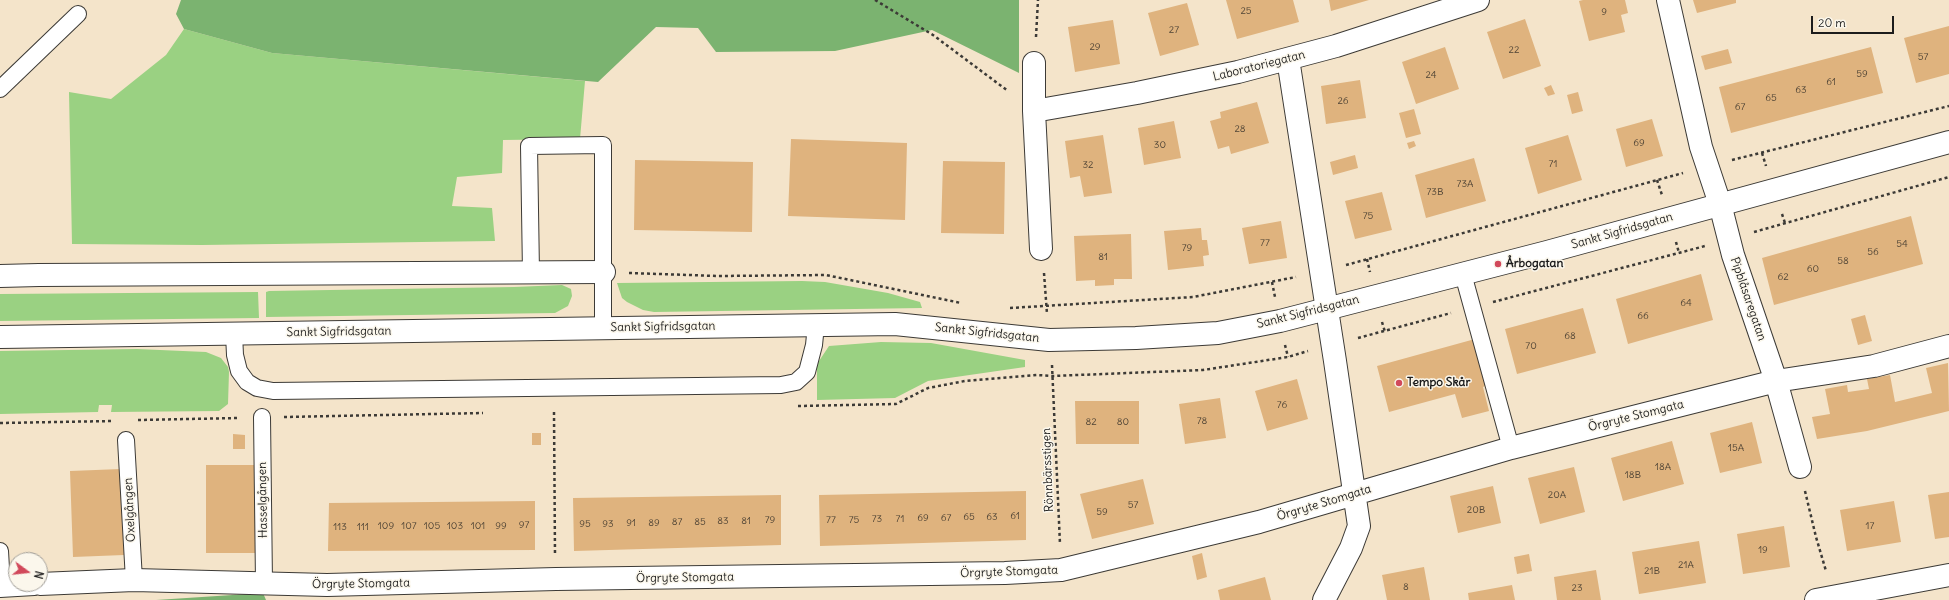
<!DOCTYPE html>
<meta charset="utf-8">
<style>
body{margin:0}
#map{position:relative;width:1949px;height:600px;overflow:hidden;background:#f4e4ca;font-family:Delius,sans-serif}
canvas{display:block}
.north{position:absolute;left:8px;top:552px;width:40px;height:40px;box-sizing:border-box;background:#fbf7ec;border:1px solid #a29f99;border-radius:50%;rotate:105deg;font-size:11px;font-weight:700;line-height:16px;text-align:center;color:#1c1c1c}
.north::after{content:'';display:block;margin:auto;width:14px;height:18px;background:#d1495b;clip-path:polygon(50% 0,100% 100%,50% 72%,0 100%)}
.scale{position:absolute;left:1811px;top:16px;width:83px;height:18px;box-sizing:border-box;border:2px solid #1c1c1c;border-top:0;padding-left:5px;font-size:12px;line-height:14px;white-space:nowrap;color:#1c1c1c;-webkit-text-stroke:3px #fbf7ec;paint-order:stroke}
</style>
<div id="map">
<canvas width="1949" height="600"></canvas>
<div class="north">N</div>
<div class="scale">20 m</div>
</div>
<script>
const c = document.querySelector('canvas').getContext('2d');
c.lineJoin = 'round';
function fill(path, color) {
  c.fillStyle = color;
  c.fill(path, 'evenodd');
}
function shape(rows) {
  const path = new Path2D();
  for (const r of rows) {
    path.moveTo(r[0], r[1]);
    for (let i = 2; i < r.length; i += 2) path.lineTo(r[i], r[i + 1]);
  }
  return path;
}
function trace(path, color, width, dash) {
  c.strokeStyle = color;
  c.lineWidth = width;
  c.lineCap = dash ? 'butt' : 'round';
  c.setLineDash(dash || []);
  c.stroke(path);
}
function label(font, color, halo, rows, align = 'center') {
  c.font = font + ' Delius,sans-serif';
  c.lineWidth = 3;
  c.setLineDash([]);
  c.textBaseline = 'middle';
  c.strokeStyle = halo;
  c.fillStyle = color;
  for (const [text, x, y, turn = 0] of rows) {
    c.save();
    c.translate(x, y);
    c.rotate((+turn || 0) * Math.PI / 180);
    c.textAlign = isNaN(turn) ? turn : align;
    if (halo) c.strokeText(text, 0, 0);
    c.fillText(text, 0, 0);
    c.restore();
  }
}
fill(shape([
 [184,29,272,53,585,81,580,139,503,140,502,173,457,177,452,206,492,208,495,241,202,245,72,244,69,92,111,99,166,55],
 [802,281,825,282,888,293,920,302,922,308,654,312,643,310,627,302,622,298,617,283],
 [562,285,571,289,572,296,568,306,555,313,266,317,266,292,269,291,514,287],
 [258,292,259,318,0,321,0,294],
 [881,342,931,343,1025,360,1025,367,928,381,895,398,817,400,817,364,829,346],
 [137,349,206,352,221,358,228,367,229,372,228,404,219,411,111,412,112,405,99,405,98,412,0,414,0,351]
]), '#9ad182');
fill(shape([
 [181,0,1019,0,1019,73,932,30,835,51,716,52,698,28,656,27,598,82,272,53,184,29,176,14],
 [263,593,266,600,156,600]
]), '#7bb370');
fill(shape([
 [1226,0,1293,0,1299,22,1237,39],
 [1329,0,1369,0,1331,11],
 [1583,0,1625,0,1628,13,1621,15,1625,32,1589,41,1579,1],
 [1693,0,1736,0,1736,3,1697,13],
 [1187,3,1199,45,1160,56,1148,13],
 [1525,19,1541,66,1503,79,1487,32],
 [1113,20,1120,64,1075,72,1068,27],
 [1949,26,1949,74,1916,83,1904,38],
 [1445,47,1459,89,1416,104,1402,62],
 [1871,47,1883,93,1731,133,1719,87],
 [1728,49,1732,63,1705,70,1701,56],
 [1360,80,1366,118,1326,124,1321,86],
 [1551,85,1555,94,1548,96,1544,88],
 [1578,92,1583,111,1572,114,1567,95],
 [1257,102,1269,143,1231,154,1229,146,1218,149,1210,121,1221,118,1220,112],
 [1414,109,1421,134,1406,138,1399,113],
 [1652,119,1663,156,1626,167,1616,129],
 [1174,121,1181,158,1144,165,1138,128],
 [1103,135,1112,193,1084,197,1080,176,1070,178,1065,141],
 [1568,135,1582,180,1538,194,1525,148],
 [791,139,907,143,905,220,788,216],
 [1414,141,1416,146,1409,149,1407,143],
 [1355,155,1358,168,1333,175,1330,162],
 [1474,158,1486,201,1426,218,1415,175],
 [635,160,753,162,752,232,634,230],
 [943,161,1005,162,1004,234,941,233],
 [1382,192,1392,230,1355,239,1345,201],
 [1911,216,1923,264,1774,305,1762,258],
 [1281,221,1287,258,1249,264,1242,228],
 [1201,228,1202,240,1207,240,1209,255,1203,256,1204,266,1168,270,1164,231],
 [1131,234,1132,279,1114,279,1114,285,1095,286,1095,280,1076,281,1074,236],
 [1701,274,1713,320,1628,344,1616,299],
 [1583,308,1596,353,1517,374,1505,329],
 [1865,315,1872,341,1858,345,1851,319],
 [1475,339,1487,385,1483,387,1489,411,1462,418,1455,394,1389,412,1377,366],
 [1948,363,1949,411,1867,431,1817,439,1812,417,1830,414,1825,389,1847,385,1848,392,1869,389,1867,379,1890,375,1895,402,1932,393,1926,368],
 [1297,379,1308,419,1267,431,1255,391],
 [1220,398,1226,438,1185,444,1179,404],
 [1075,401,1139,401,1139,444,1076,444],
 [1752,422,1762,463,1720,473,1710,433],
 [532,433,541,433,541,445,532,445],
 [233,434,245,435,245,449,233,449],
 [1672,441,1684,484,1623,501,1611,458],
 [206,465,256,465,256,553,206,553],
 [1574,467,1585,512,1540,524,1528,478],
 [121,469,124,555,73,557,70,471],
 [1143,479,1154,524,1092,539,1080,494],
 [1493,486,1501,523,1458,533,1450,496],
 [1026,491,1026,540,820,546,819,495],
 [1949,492,1949,537,1935,539,1928,495],
 [781,495,781,545,574,551,573,498],
 [535,501,535,550,328,551,329,503],
 [1894,501,1901,542,1847,551,1840,510],
 [1784,526,1790,567,1743,574,1737,534],
 [1699,541,1706,583,1639,594,1632,552],
 [1202,553,1207,577,1197,580,1192,556],
 [1529,554,1532,571,1517,574,1514,557],
 [1424,567,1430,600,1387,600,1382,575],
 [1596,570,1601,600,1557,600,1554,577],
 [1265,577,1271,600,1220,600,1218,590],
 [1512,585,1515,600,1469,600,1468,593]
]), '#dfb37e');
const service = shape([
 [0,89,78,14],
 [531,273,529,146,603,145,603,328],
 [1463,274,1511,448],
 [234,334,235,355,239,371,247,382,257,388,273,391,781,385,796,382,807,372,814,345,816,325],
 [262,417,264,583],
 [126,440,134,580],
 [0,551,2,586]
]);
const minor = shape([
 [1668,0,1701,147,1720,204,1733,255,1776,381,1800,467],
 [1288,59,1335,361,1359,526,1351,548,1324,600],
 [1034,63,1034,111,1041,249],
 [1034,111,1137,93,1238,72,1336,46,1478,0],
 [0,276,39,275,604,272],
 [40,584,134,580,327,585,556,579,1005,573,1061,570,1259,522,1511,448,1776,381,1874,366,1949,346],
 [0,586,34,584],
 [1816,600,1949,575]
]);
const tertiary = shape([
 [0,337,895,324,1049,340,1136,338,1218,333,1280,321,1547,252,1949,142]
]);
trace(service, '#3c3a36', 18);
trace(minor, '#3c3a36', 24);
trace(tertiary, '#3c3a36', 24);
trace(shape([
 [875,0,933,35,1008,91],
 [1036,37,1038,0],
 [1762,153,1766,166],
 [1732,160,1949,106],
 [1657,180,1662,195],
 [1782,214,1785,223],
 [1754,232,1949,177],
 [1676,242,1679,253],
 [1367,259,1370,272],
 [1346,265,1683,173],
 [629,273,718,276,826,275,961,303],
 [1044,273,1047,314],
 [1272,282,1275,297],
 [1493,302,1705,246],
 [1010,308,1193,297,1296,277],
 [1382,322,1385,332],
 [1358,338,1451,313],
 [1285,345,1288,357],
 [1052,365,1060,544],
 [798,406,896,404,928,388,965,381,1037,375,1053,376,1203,370,1288,357,1308,351],
 [554,412,555,555],
 [284,417,483,413],
 [138,420,239,418],
 [0,423,113,421],
 [1805,491,1816,537,1826,571]
]), '#3c3a36', 2.5, [3, 3]);
trace(service, '#fff', 16);
trace(minor, '#fff', 22);
trace(tertiary, '#fff', 22);
for (const [x, y, r, color] of [
 [1498,264,4,"#d1495b"],
 [1399,383,4,"#d1495b"]
]) {
  const dot = new Path2D();
  dot.arc(x, y, r, 0, 2 * Math.PI);
  c.fillStyle = color;
  c.fill(dot);
  trace(dot, '#fbf7ec', 1.5);
}
label('10px', '#4d4234', null, [
 ["25",1246,11],
 ["9",1604,12],
 ["27",1174,30],
 ["29",1095,47],
 ["22",1514,50],
 ["57",1923,57],
 ["59",1862,74],
 ["24",1431,75],
 ["61",1831,82],
 ["63",1801,90],
 ["65",1771,98],
 ["26",1343,101],
 ["67",1740,107],
 ["28",1240,129],
 ["69",1639,143],
 ["30",1160,145],
 ["71",1553,164],
 ["32",1088,165],
 ["73A",1465,184],
 ["73B",1435,192],
 ["75",1368,216],
 ["77",1265,243],
 ["54",1902,244],
 ["79",1187,248],
 ["56",1873,252],
 ["81",1103,257],
 ["58",1843,261],
 ["60",1813,269],
 ["62",1783,277],
 ["64",1686,303],
 ["66",1643,316],
 ["68",1570,336],
 ["70",1531,346],
 ["76",1282,405],
 ["78",1202,421],
 ["82",1091,422],
 ["80",1123,422],
 ["15A",1736,448],
 ["18A",1663,467],
 ["18B",1633,475],
 ["20A",1557,495],
 ["57",1133,505],
 ["20B",1476,510],
 ["59",1102,512],
 ["61",1015,516],
 ["65",969,517],
 ["63",992,517],
 ["69",923,518],
 ["67",946,518],
 ["73",877,519],
 ["71",900,519],
 ["79",770,520],
 ["77",831,520],
 ["75",854,520],
 ["83",723,521],
 ["81",746,521],
 ["87",677,522],
 ["85",700,522],
 ["91",631,523],
 ["89",654,523],
 ["95",585,524],
 ["93",608,524],
 ["97",524,525],
 ["109",386,526],
 ["107",409,526],
 ["105",432,526],
 ["103",455,526],
 ["101",478,526],
 ["99",501,526],
 ["17",1870,526],
 ["113",340,527],
 ["111",363,527],
 ["19",1763,550],
 ["21A",1686,565],
 ["21B",1652,571],
 ["8",1406,587],
 ["23",1577,588]
]);
label('12px', '#1c1c1c', '#fbf7ec', [
 ["Laboratoriegatan",1259,66,-14],
 ["Sankt Sigfridsgatan",1622,231,-16],
 ["Pipblåsaregatan",1748,299,71],
 ["Sankt Sigfridsgatan",1308,312,-14],
 ["Sankt Sigfridsgatan",663,327,-1],
 ["Sankt Sigfridsgatan",339,332,-1],
 ["Sankt Sigfridsgatan",987,333,6],
 ["Örgryte Stomgata",1636,416,-14],
 ["Rönnbärsstigen",1048,470,-92],
 ["Hasselgången",263,500,-91],
 ["Örgryte Stomgata",1324,503,-17],
 ["Oxelgången",130,510,-93],
 ["Örgryte Stomgata",1009,572,-2],
 ["Örgryte Stomgata",685,578,-1],
 ["Örgryte Stomgata",361,584,-1]
]);
label('bold 12px', '#1c1c1c', '#fbf7ec', [
 ["Årbogatan",1506,264],
 ["Tempo Skår",1407,383]
], 'left');
</script>
